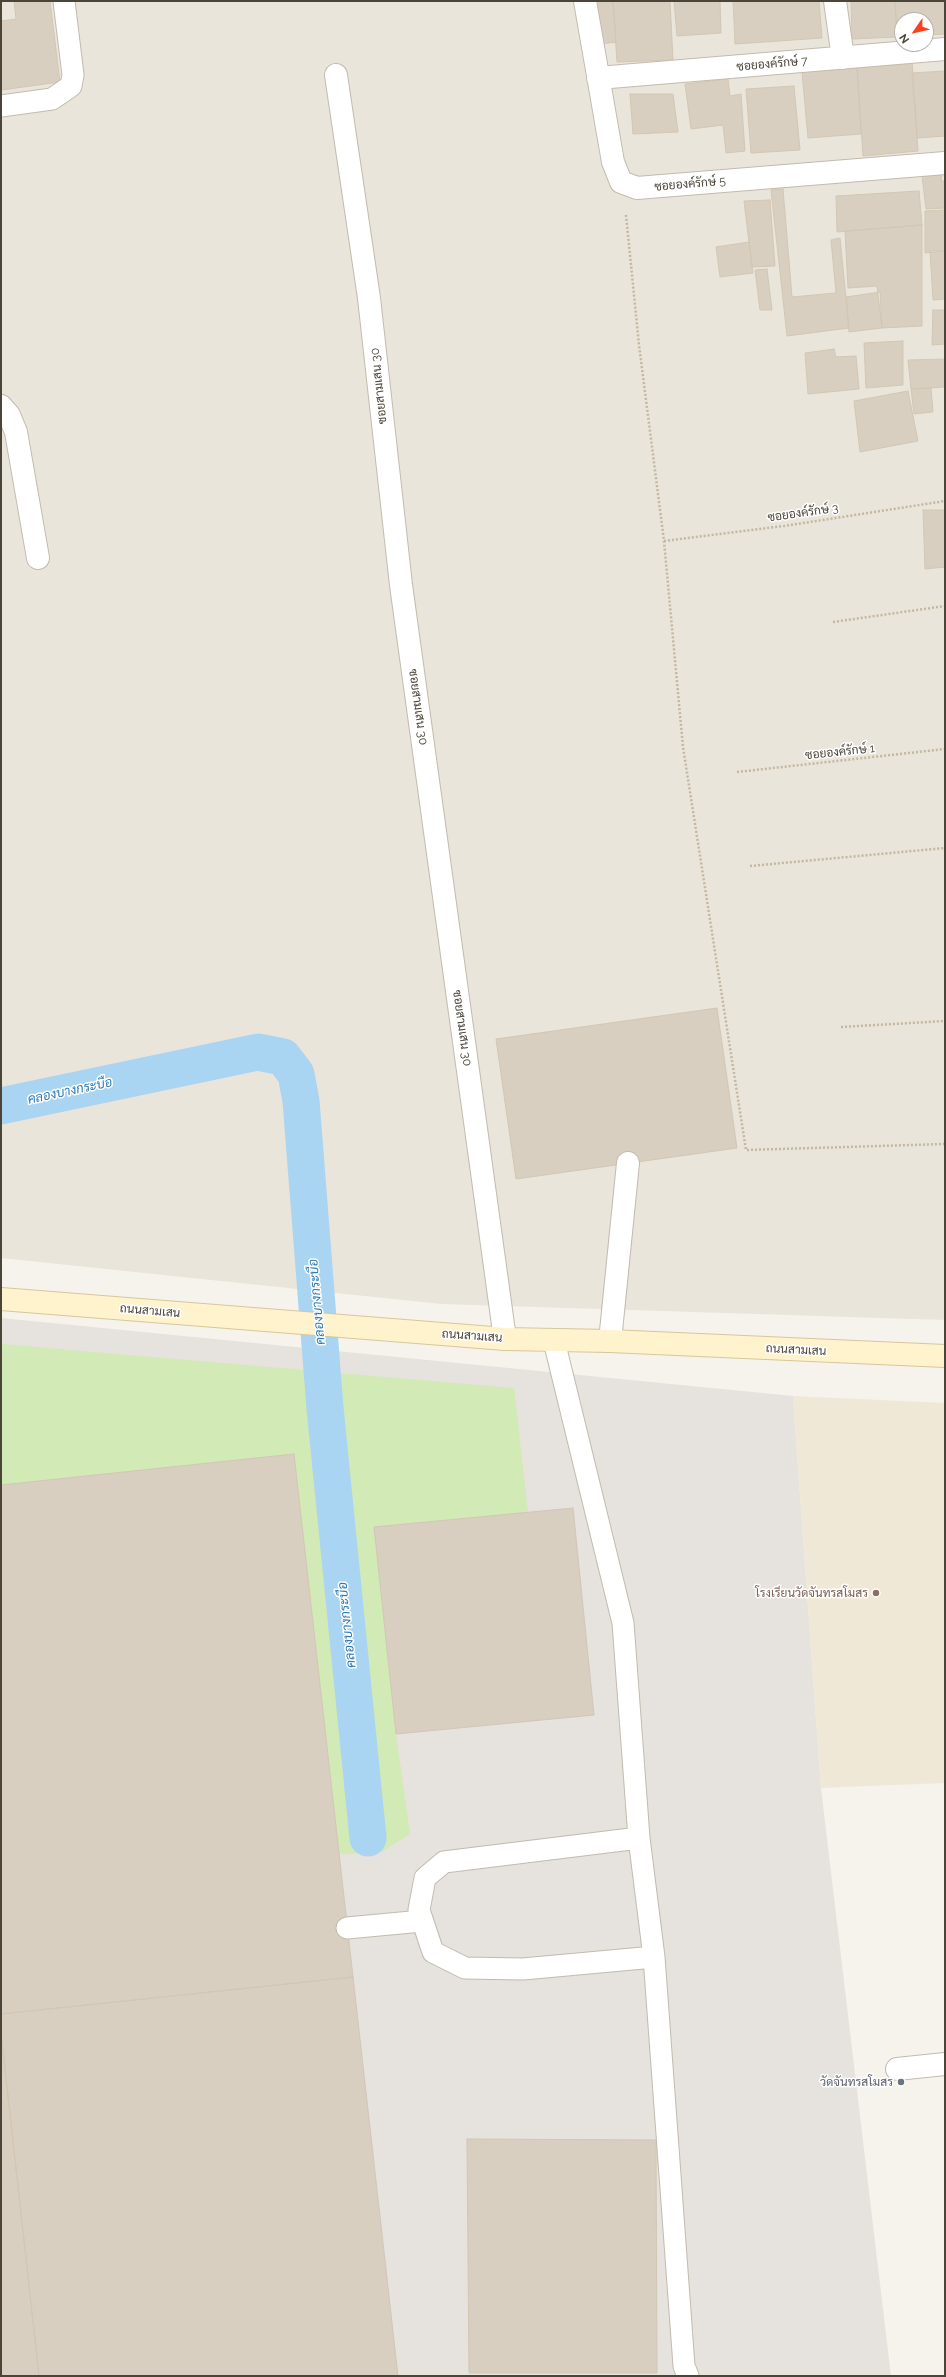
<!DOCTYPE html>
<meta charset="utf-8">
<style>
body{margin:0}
#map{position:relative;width:946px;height:2377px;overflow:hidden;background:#f6f3ec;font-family:Raleway,sans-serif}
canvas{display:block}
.frame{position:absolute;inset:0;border:2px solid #4b4439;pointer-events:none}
.north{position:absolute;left:894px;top:12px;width:40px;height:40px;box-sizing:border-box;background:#fff;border:1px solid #b7b4b0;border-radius:50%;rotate:236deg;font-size:11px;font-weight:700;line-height:16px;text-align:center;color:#4b4439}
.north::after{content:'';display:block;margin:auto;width:14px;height:18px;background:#fc3f1d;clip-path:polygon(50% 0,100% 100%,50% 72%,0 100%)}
</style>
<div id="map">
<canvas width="946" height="2377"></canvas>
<div class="frame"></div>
<div class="north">N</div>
</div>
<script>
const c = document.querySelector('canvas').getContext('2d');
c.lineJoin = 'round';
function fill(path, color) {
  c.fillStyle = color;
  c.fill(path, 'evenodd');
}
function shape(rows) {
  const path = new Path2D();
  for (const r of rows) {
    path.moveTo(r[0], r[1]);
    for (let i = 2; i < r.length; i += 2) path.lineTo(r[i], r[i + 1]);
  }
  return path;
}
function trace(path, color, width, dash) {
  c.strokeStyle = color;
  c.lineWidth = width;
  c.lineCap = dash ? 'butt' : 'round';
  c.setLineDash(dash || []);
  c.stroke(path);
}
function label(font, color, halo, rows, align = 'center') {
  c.font = font + ' Raleway,Sarabun,sans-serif';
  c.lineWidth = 3;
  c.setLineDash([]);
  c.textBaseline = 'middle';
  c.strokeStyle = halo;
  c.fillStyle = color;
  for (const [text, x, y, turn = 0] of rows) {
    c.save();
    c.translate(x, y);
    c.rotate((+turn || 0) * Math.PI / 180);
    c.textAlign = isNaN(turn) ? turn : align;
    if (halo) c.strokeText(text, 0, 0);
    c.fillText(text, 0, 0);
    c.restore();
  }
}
fill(shape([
 [1,1,945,1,945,1320,441,1304,1,1258],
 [902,20,926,20,926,44,902,44]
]), '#eae5da');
fill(shape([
 [1,1318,793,1396,821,1788,891,2376,1,2376]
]), '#e6e2dd');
fill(shape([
 [793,1396,945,1403,945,1783,821,1788]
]), '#efe8d6');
fill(shape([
 [1,1344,514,1388,528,1512,396,1734,410,1834,382,1852,339,1854,294,1454,1,1485]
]), '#d2eab5');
trace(shape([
 [1,1106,258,1052,283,1057,296,1074,301,1101,325,1408,368,1838]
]), '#a9d4f2', 37);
const building = shape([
 [14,1,50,1,60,82,1,90,1,21,16,19,14,1],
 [593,1,613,1,616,42,600,44,593,1],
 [613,1,670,1,673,60,617,62,613,1],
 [674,1,720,1,721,33,677,36,674,1],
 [733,1,819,1,822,38,735,44,733,1],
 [851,1,895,1,897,37,852,39,851,1],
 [895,1,945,1,945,34,926,35,926,20,902,20,902,37,897,37,895,1],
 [912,61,918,151,863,156,857,67,912,61],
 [857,67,861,134,808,138,802,72,857,67],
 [945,71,945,136,917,138,912,73,945,71],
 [728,79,730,96,741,94,745,151,726,153,723,125,691,129,685,84,728,79],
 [794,86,800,150,751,153,746,89,794,86],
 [630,94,673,94,678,132,633,134,630,94],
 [942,173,941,181,945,181,945,208,926,209,922,176,942,173],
 [783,189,792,297,836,293,831,240,840,238,849,328,787,336,771,190,783,189],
 [919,191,922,225,837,232,836,196,919,191],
 [770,200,775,266,752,267,744,201,770,200],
 [945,210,945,251,925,253,925,211,945,210],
 [922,225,922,326,882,328,877,286,848,288,845,231,922,225],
 [749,242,753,273,720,277,716,247,749,242],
 [930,251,945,251,945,299,933,300,930,251],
 [767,269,772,310,760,310,755,270,767,269],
 [880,292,882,328,849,332,846,297,880,292],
 [933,310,945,310,945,344,932,345,933,310],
 [903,341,903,385,866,388,864,343,903,341],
 [834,349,836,357,856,356,859,389,808,394,805,353,834,349],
 [945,359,945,387,911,389,908,360,945,359],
 [931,388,933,412,914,414,911,389,931,388],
 [908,391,918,441,860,452,854,401,908,391],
 [923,510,945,510,945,567,925,569,923,510],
 [717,1008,737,1148,516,1179,496,1039,717,1008],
 [294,1454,353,1977,1,2014,1,1485,294,1454],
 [573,1508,594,1715,396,1734,374,1527,573,1508],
 [353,1977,398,2376,39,2376,1,2033,1,2014,353,1977],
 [1,2033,39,2376,1,2376,1,2033],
 [467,2139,656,2140,657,2373,469,2373,467,2139]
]);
fill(building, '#d8cfc1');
trace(building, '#d3c7b4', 1);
const service = shape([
 [1,106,52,99,71,86,73,75,64,1],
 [554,1341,623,1623,639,1838,654,1957,684,2366,688,2376],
 [639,1838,444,1862,425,1878,419,1910,433,1952,465,1968,523,1969,654,1957],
 [347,1928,422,1921]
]);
const minor = shape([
 [585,1,613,162,621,182,637,188,945,163],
 [835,1,843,58],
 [336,75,369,298,401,585,505,1339],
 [598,78,945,49],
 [1,406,9,415,16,432,38,558],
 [610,1341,628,1163],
 [897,2069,945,2064]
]);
const secondary = shape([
 [1,1299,505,1339,610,1341,945,1356]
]);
trace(service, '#c2bbae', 23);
trace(minor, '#c2bbae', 24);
trace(secondary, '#d6c79b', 24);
trace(shape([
 [626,215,639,345,664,541,683,747,746,1150,945,1144],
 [664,541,784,526,945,501],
 [833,622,945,606],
 [737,772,945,749],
 [750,866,945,848],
 [841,1027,945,1021]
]), '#c4b79f', 2.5, [2, 2]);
trace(service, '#fff', 21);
trace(minor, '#fff', 22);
trace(secondary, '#fff3cd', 22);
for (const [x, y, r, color] of [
 [876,1593,4,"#8d6e63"],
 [901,2082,4,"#6b7280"]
]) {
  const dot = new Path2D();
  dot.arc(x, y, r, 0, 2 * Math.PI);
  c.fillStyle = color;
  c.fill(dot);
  trace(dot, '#fff', 1.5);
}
label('12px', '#4b4439', '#fff', [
 ["ซอยองค์รักษ์ 7",772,64,-5],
 ["ซอยองค์รักษ์ 5",690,184,-5],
 ["ซอยสามเสน 30",379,386,-96],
 ["ซอยองค์รักษ์ 3",803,513,-8],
 ["ซอยสามเสน 30",418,707,82],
 ["ซอยองค์รักษ์ 1",840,752,-6],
 ["ซอยสามเสน 30",462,1028,82],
 ["ถนนสามเสน",150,1311,5],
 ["ถนนสามเสน",472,1336,4],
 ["ถนนสามเสน",796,1350,3]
]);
label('12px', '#785e54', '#fff', [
 ["โรงเรียนวัดจันทรสโมสร",868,1593]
], 'right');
label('12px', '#5b616d', '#fff', [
 ["วัดจันทรสโมสร",893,2082]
], 'right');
label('italic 13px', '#2e7ab2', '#fff', [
 ["คลองบางกระบือ",70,1091,-12],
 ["คลองบางกระบือ",317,1302,-95],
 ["คลองบางกระบือ",347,1625,-96]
]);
</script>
